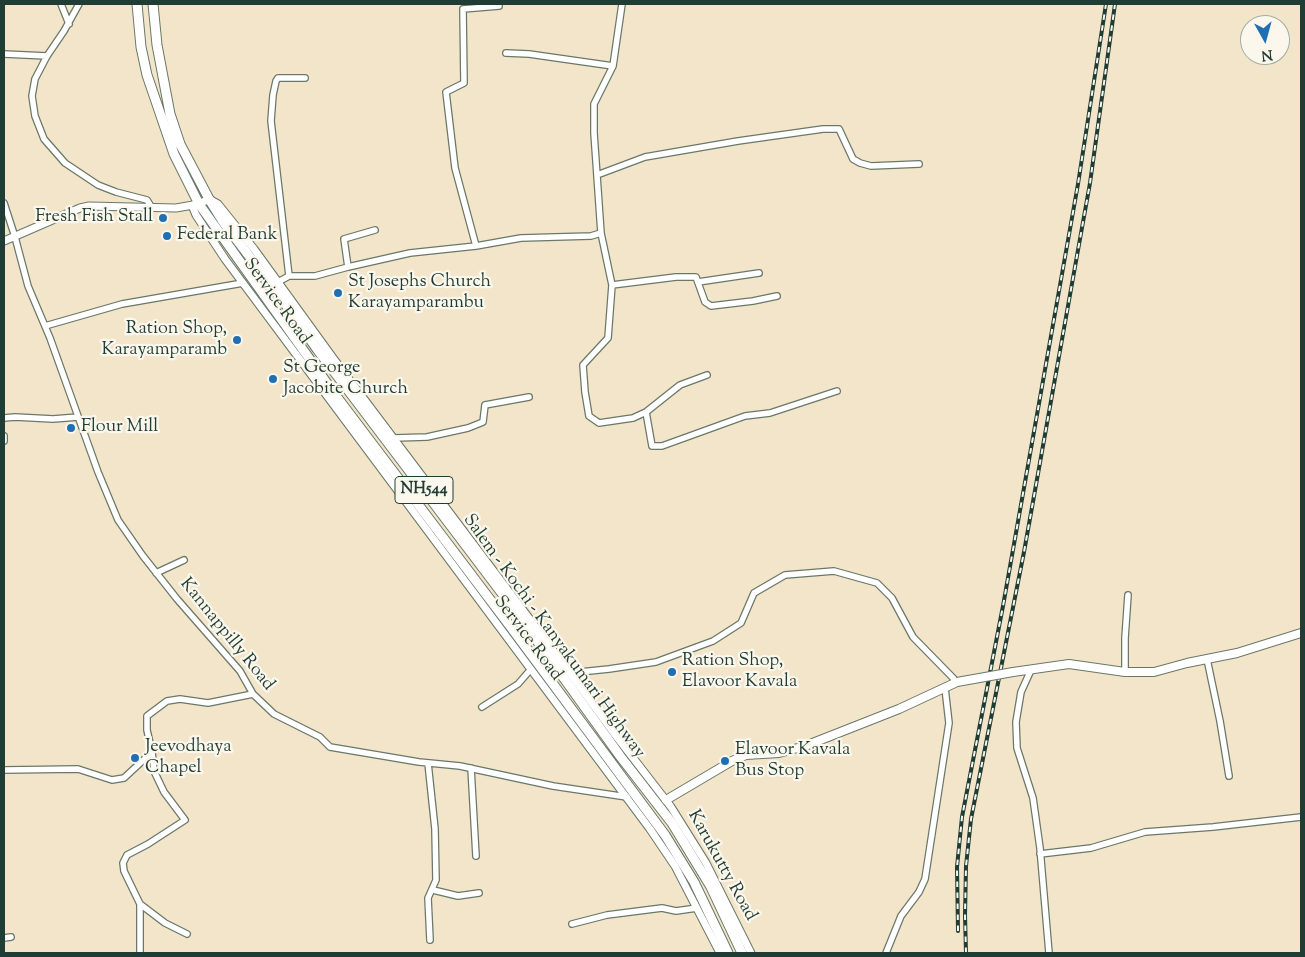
<!DOCTYPE html>
<style>
body{margin:0}
#map{position:relative;width:1305px;height:957px;overflow:hidden;background:#f2e5ca;font-family:"Sorts Mill Goudy",serif}
canvas{display:block}
.frame{position:absolute;inset:0;border:5px solid #1f3d34;pointer-events:none}
.north{position:absolute;left:1240px;top:15px;width:50px;height:50px;box-sizing:border-box;background:#fbf7ec;border:1px solid #a3ada2;border-radius:50%;rotate:173deg;font-size:14px;font-weight:700;line-height:20px;text-align:center;color:#1f3d34}
.north::after{content:'';display:block;margin:auto;width:18px;height:22px;background:#1f6fb2;clip-path:polygon(50% 0,100% 100%,50% 72%,0 100%)}
</style>
<div id="map">
<canvas width="1305" height="957"></canvas>
<div class="frame"></div>
<div class="north">N</div>
</div>
<script>
const c = document.querySelector('canvas').getContext('2d');
c.lineJoin = 'round';
function shape(rows) {
  const path = new Path2D();
  for (const r of rows) {
    path.moveTo(r[0], r[1]);
    for (let i = 2; i < r.length; i += 2) path.lineTo(r[i], r[i + 1]);
  }
  return path;
}
function trace(path, color, width, dash) {
  c.strokeStyle = color;
  c.lineWidth = width;
  c.lineCap = dash ? 'butt' : 'round';
  c.setLineDash(dash || []);
  c.stroke(path);
}
function label(font, color, halo, rows, align = 'center') {
  c.font = font + ' "Sorts Mill Goudy",serif';
  c.lineWidth = 4.5;
  c.setLineDash([]);
  c.textBaseline = 'middle';
  c.strokeStyle = halo;
  c.fillStyle = color;
  for (const [text, x, y, turn = 0] of rows) {
    c.save();
    c.translate(x, y);
    c.rotate((+turn || 0) * Math.PI / 180);
    c.textAlign = isNaN(turn) ? turn : align;
    if (halo) c.strokeText(text, 0, 0);
    c.fillText(text, 0, 0);
    c.restore();
  }
}
const minor = shape([
 [61,4,69,24],
 [79,4,64,31,47,56,35,79,32,96,35,116,44,139,65,163,98,185,116,192,147,200,152,208],
 [506,53,529,54,613,66],
 [4,54,47,56],
 [597,175,645,157,738,141,823,129,839,129,853,159,860,163,871,166,919,164],
 [4,203,15,237,28,286,50,338,98,472,118,520,143,556,177,599,240,671,253,694,274,714,320,737,330,747,419,762,460,766,553,786,627,797],
 [601,233,612,285,608,338,583,365,585,392,589,416,599,423,633,418,646,412,680,385,707,375],
 [476,246,455,168,446,92,464,83,463,9,499,6],
 [348,267,344,239,375,230],
 [289,276,271,121,273,95,276,81,278,78,305,78],
 [278,282,289,276,315,276,348,267,410,253,476,246,521,238,591,236,601,233,594,133,594,104,613,66,622,4],
 [698,282,759,273],
 [612,285,676,277,696,277,705,302,711,306,753,301,777,296],
 [45,326,122,304,243,283],
 [646,412,652,446,662,446,745,416,770,413,837,391],
 [4,418,15,417,53,419,78,417],
 [4,436,4,441],
 [394,438,427,437,468,428,483,422,485,405,529,397],
 [156,573,184,560],
 [1207,659,1220,721,1229,776],
 [1031,670,1021,692,1016,722,1017,748,1033,798,1040,848,1049,953],
 [1125,672,1125,638,1128,595],
 [570,673,609,669,656,662,713,641,741,623,754,593,785,575,834,571,877,583,892,598,913,637,957,682],
 [482,707,518,684,531,669],
 [428,763,435,829,436,880,428,898,430,940],
 [471,768,476,856],
 [4,770,78,769,112,780,124,778,152,752,147,730,147,716,167,701,180,699,208,703,253,694],
 [1040,854,1091,848,1145,832,1213,827,1301,817],
 [433,890,458,896,479,893],
 [140,904,165,923,187,934],
 [572,924,607,915,662,908,676,911,697,908],
 [4,938,11,937],
 [140,953,140,904,124,871,123,863,127,855,148,844,185,820,164,792,154,771,152,752],
 [886,953,901,916,919,892,925,879,949,723,945,688]
]);
const tertiary = shape([
 [192,205,196,215,225,259,650,829,675,866,720,953],
 [4,241,80,208,89,206,176,208,199,204,209,199,218,204,254,249,333,358,550,646,613,732,671,807,706,863,751,953]
]);
const secondary = shape([
 [1013,672,1069,664,1125,672,1154,672,1187,663,1237,653,1301,633],
 [666,800,732,761,746,755,779,753,805,746,899,709,957,682]
]);
const trunk = shape([
 [137,4,141,47,147,75,174,154,199,204,336,396,510,626,665,835,694,882,728,953],
 [153,4,157,45,170,114,180,144,209,199,224,223,281,298,317,349,520,617,620,756,672,823,711,887,742,953]
]);
trace(minor, '#697868', 8);
trace(tertiary, '#697868', 9);
trace(secondary, '#697868', 10);
trace(trunk, '#697868', 11);
trace(minor, '#fff', 5.5);
trace(tertiary, '#fff', 7);
trace(secondary, '#fff', 8);
trace(trunk, '#fff', 9);
const rail = shape([
 [958,931,957,867,962,817,1003,606,1078,184,1106,4],
 [966,953,965,915,966,866,971,819,1024,552,1090,183,1115,4]
]);
trace(rail, '#1f3d34', 4);
trace(rail, '#fbf7ec', 2, [5.5]);
const secondaryBridge = shape([
 [957,682,1013,672]
]);
trace(secondaryBridge, '#697868', 10, []);
trace(secondaryBridge, '#fff', 8);
for (const [x, y, r, color] of [
 [163,218,5,"#1f6fb2"],
 [167,236,5,"#1f6fb2"],
 [338,293,5,"#1f6fb2"],
 [237,340,5,"#1f6fb2"],
 [273,379,5,"#1f6fb2"],
 [71,428,5,"#1f6fb2"],
 [672,672,5,"#1f6fb2"],
 [135,758,5,"#1f6fb2"],
 [725,761,5,"#1f6fb2"]
]) {
  const dot = new Path2D();
  dot.arc(x, y, r, 0, 2 * Math.PI);
  c.fillStyle = color;
  c.fill(dot);
  trace(dot, '#fbf7ec', 2);
}
for (const [x, y, w] of [
 [424,490,58]
]) {
  const box = new Path2D();
  box.roundRect(x - w / 2, y - 13.5, w, 27, 4);
  c.fillStyle = '#fbf7ec';
  c.fill(box);
  trace(box, '#1f3d34', 1);
}
label('bold 16px', '#1f3d34', null, [
 ["NH544",424,490]
]);
label('18px', '#1f3d34', '#fbf7ec', [
 ["Fresh Fish Stall",153,218,"right"],
 ["Federal Bank",177,236],
 ["St Josephs Church",348,283],
 ["Karayamparambu",348,304],
 ["Ration Shop,",227,330,"right"],
 ["Karayamparamb",227,351,"right"],
 ["St George",283,369],
 ["Jacobite Church",283,390],
 ["Flour Mill",81,428],
 ["Ration Shop,",682,662],
 ["Elavoor Kavala",682,683],
 ["Jeevodhaya",145,748],
 ["Chapel",145,769],
 ["Elavoor Kavala",735,751],
 ["Bus Stop",735,772]
], 'left');
label('18px', '#1f3d34', '#fbf7ec', [
 ["Service Road",276,302,54],
 ["Kannappilly Road",226,635,51],
 ["Salem - Kochi - Kanyakumari Highway",553,637,54],
 ["Service Road",527,639,53],
 ["Karukutty Road",721,866,61]
]);
</script>
